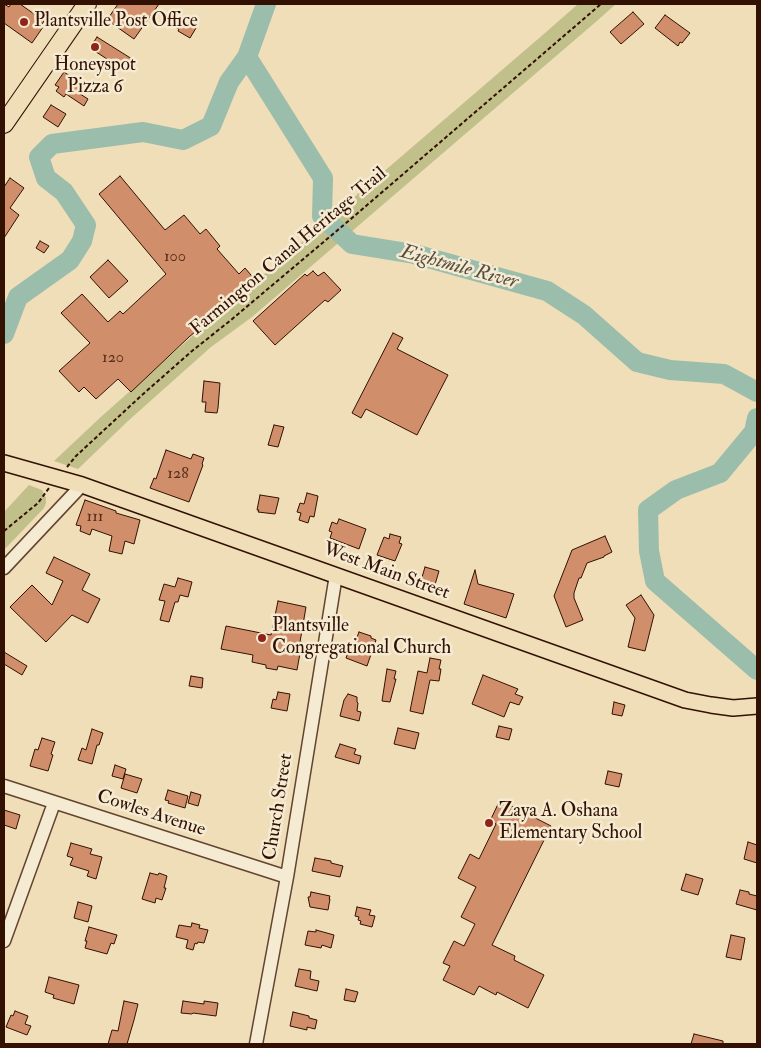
<!DOCTYPE html>
<style>
body{margin:0}
#map{position:relative;width:761px;height:1048px;overflow:hidden;background:#f0deb9;font-family:"IM FELL Double Pica",serif}
canvas{display:block}
.frame{position:absolute;inset:0;border:5px solid #321103;pointer-events:none}
</style>
<div id="map">
<canvas width="761" height="1048"></canvas>
<div class="frame"></div>
</div>
<script>
const c = document.querySelector('canvas').getContext('2d');
c.lineJoin = 'round';
function fill(path, color) {
  c.fillStyle = color;
  c.fill(path, 'evenodd');
}
function shape(rows) {
  const path = new Path2D();
  for (const r of rows) {
    path.moveTo(r[0], r[1]);
    for (let i = 2; i < r.length; i += 2) path.lineTo(r[i], r[i + 1]);
  }
  return path;
}
function trace(path, color, width, dash) {
  c.strokeStyle = color;
  c.lineWidth = width;
  c.lineCap = dash ? 'butt' : 'round';
  c.setLineDash(dash || []);
  c.stroke(path);
}
function label(font, color, halo, rows, align = 'center') {
  c.font = font + ' "IM FELL Double Pica",serif';
  c.lineWidth = 5;
  c.setLineDash([]);
  c.textBaseline = 'middle';
  c.strokeStyle = halo;
  c.fillStyle = color;
  for (const [text, x, y, turn = 0] of rows) {
    c.save();
    c.translate(x, y);
    c.rotate((+turn || 0) * Math.PI / 180);
    c.textAlign = isNaN(turn) ? turn : align;
    if (halo) c.strokeText(text, 0, 0);
    c.fillText(text, 0, 0);
    c.restore();
  }
}
fill(shape([
 [578,4,616,4,598,20,252,317,211,347,128,421,78,469,54,461,103,415,189,339,545,33],
 [29,485,42,490,46,498,46,503,44,508,4,550,4,512]
]), '#c1bf8a');
trace(shape([
 [247,57,323,178,322,216,352,244,414,254,547,291,584,315,637,362,670,370,724,374,757,392],
 [4,334,18,297,70,260,82,241,86,225,64,192,46,178,39,157,52,144,143,132,183,140,211,126,229,82,247,57,266,4],
 [757,418,754,432,720,473,676,490,648,510,649,551,655,581,757,670]
]), '#9bbdab', 20);
const building = shape([
 [4,4,9,7,11,4,20,4,44,21,41,26,43,27,32,43,4,23,4,4],
 [118,4,159,4,134,39,107,20,118,4],
 [633,12,644,24,621,44,610,32,633,12],
 [665,15,690,33,682,43,680,42,678,46,655,28,665,15],
 [180,19,196,28,190,38,178,31,179,29,175,27,180,19],
 [97,37,132,59,124,70,90,48,97,37],
 [64,72,82,84,77,92,88,99,84,106,66,94,64,97,56,91,59,87,55,85,64,72],
 [51,105,66,114,58,127,43,117,51,105],
 [120,176,165,230,184,215,200,234,206,229,220,246,217,249,239,274,245,268,256,281,189,337,131,392,118,379,96,399,84,387,79,392,59,371,90,343,61,313,82,294,108,322,120,311,123,314,166,274,99,194,120,176],
 [10,178,24,188,10,208,19,215,4,238,4,187,10,178],
 [40,241,49,246,44,253,36,248,40,241],
 [108,260,128,281,109,298,90,277,108,260],
 [313,271,318,276,324,272,341,290,328,302,325,300,275,345,253,321,305,274,307,276,313,271],
 [393,333,403,338,397,349,448,375,417,435,366,409,361,418,352,413,393,333],
 [204,381,220,383,218,408,217,413,205,412,206,402,202,402,204,381],
 [274,425,284,427,278,447,268,445,274,425],
 [166,450,191,459,193,454,204,458,202,464,203,465,189,502,150,488,154,478,156,479,166,450],
 [307,493,318,496,314,517,310,516,308,523,299,520,301,513,297,512,300,503,304,504,307,493],
 [260,495,279,498,275,514,258,512,259,510,257,510,260,495],
 [85,500,116,511,116,513,140,520,134,544,125,541,122,554,109,551,112,536,92,529,90,535,80,531,81,526,76,525,85,500],
 [339,519,366,529,359,549,330,538,332,532,329,531,332,522,337,524,339,519],
 [390,534,401,537,399,543,402,544,395,561,377,555,384,537,389,539,390,534],
 [605,536,612,552,604,556,604,557,587,563,581,578,579,578,574,593,574,598,583,620,566,627,554,596,572,550,605,536],
 [54,557,90,574,82,590,100,599,88,623,72,615,46,642,10,607,32,585,52,605,63,581,46,573,54,557],
 [425,567,439,571,434,588,420,584,425,567],
 [475,570,478,584,514,594,506,618,464,604,475,570],
 [178,578,192,582,188,597,180,595,178,602,175,602,169,622,160,620,165,601,159,600,164,584,175,587,178,578],
 [641,595,654,615,645,651,628,647,635,618,626,605,641,595],
 [278,601,306,607,300,642,302,642,297,670,278,666,277,670,266,668,266,665,252,662,253,655,221,649,226,626,271,635,278,601],
 [359,632,371,636,371,638,376,640,367,666,346,658,351,644,354,645,359,632],
 [4,652,27,666,22,675,4,664,4,652],
 [430,658,441,660,439,669,441,669,439,681,430,680,423,714,410,711,418,671,427,673,430,658],
 [387,669,396,671,394,679,396,679,390,702,382,701,387,669],
 [483,675,518,689,515,694,523,697,519,705,510,702,504,717,472,704,483,675],
 [191,676,203,678,202,688,189,686,191,676],
 [278,692,290,694,287,711,271,708,273,699,276,700,278,692],
 [348,694,357,697,357,702,358,703,357,711,361,712,359,721,340,716,344,700,348,694],
 [614,702,625,705,622,716,612,714,614,702],
 [499,726,512,729,509,740,496,737,499,726],
 [398,728,419,733,415,749,394,744,398,728],
 [92,729,103,733,99,745,97,745,92,764,78,760,82,748,86,750,92,729],
 [42,738,55,742,51,754,53,755,48,771,30,766,35,749,38,750,42,738],
 [340,744,356,749,354,754,361,756,359,764,335,757,340,744],
 [115,765,126,769,123,779,112,776,115,765],
 [608,771,622,774,619,787,605,784,608,771],
 [125,774,142,779,137,793,121,788,125,774],
 [168,790,188,796,185,808,168,803,169,801,165,800,168,790],
 [191,792,201,795,198,806,188,803,191,792],
 [500,800,551,826,492,945,515,956,514,960,544,975,528,1008,497,992,496,995,479,986,474,995,443,980,450,966,443,963,454,941,464,946,475,924,461,917,476,887,458,878,470,854,479,859,496,824,490,821,500,800],
 [4,810,20,815,16,829,4,825,4,810],
 [748,842,757,845,757,863,744,859,748,842],
 [71,843,92,849,90,854,102,857,96,879,87,876,89,871,70,865,73,858,67,856,71,843],
 [315,858,331,861,331,863,343,866,340,877,312,871,315,858],
 [150,873,158,875,159,873,167,876,164,888,166,888,162,900,156,898,155,903,142,899,150,873],
 [686,874,703,879,698,895,681,890,686,874],
 [740,890,749,892,749,894,757,896,757,910,736,904,740,890],
 [311,892,330,896,329,899,330,899,328,910,310,907,308,897,310,897,311,892],
 [78,902,92,906,88,922,74,918,78,902],
 [357,907,371,910,369,915,375,916,372,927,360,924,361,921,358,920,359,917,355,916,357,907],
 [192,923,200,925,199,928,208,930,204,943,198,942,197,944,195,943,193,950,186,948,188,940,176,937,179,925,191,927,192,923],
 [89,927,117,935,114,944,111,943,107,954,85,948,87,941,85,941,89,927],
 [316,930,334,935,331,948,322,945,321,948,305,945,308,931,316,932,316,930],
 [731,935,745,938,741,960,726,957,731,935],
 [299,969,311,971,310,979,319,981,317,991,295,986,299,969],
 [49,977,79,985,74,1004,53,998,54,995,45,992,49,977],
 [346,989,358,992,355,1002,344,1000,346,989],
 [124,1001,138,1004,134,1020,127,1044,108,1044,112,1030,118,1031,124,1001],
 [183,1001,204,1004,204,1001,218,1003,216,1016,193,1013,192,1014,181,1013,183,1001],
 [15,1011,28,1016,25,1024,31,1026,27,1035,6,1027,11,1015,13,1016,15,1011],
 [293,1012,309,1016,309,1018,317,1020,315,1029,307,1027,307,1030,290,1026,293,1012],
 [694,1034,723,1041,723,1044,691,1044,694,1034]
]);
fill(building, '#d08f6a');
trace(building, '#321103', 1);
const minor = shape([
 [4,568,82,485],
 [4,786,287,877],
 [4,941,54,803],
 [256,1044,287,877,336,575]
]);
const major = shape([
 [4,463,82,485,685,700,711,705,733,708,757,706]
]);
const highway = shape([
 [4,124,87,4]
]);
trace(minor, '#624430', 15);
trace(major, '#321103', 18);
trace(highway, '#321103', 20);
trace(shape([
 [67,467,76,456,142,395,192,351,231,320,352,218,601,4],
 [4,531,38,503,49,488]
]), '#321103', 2, [4, 2.5]);
trace(minor, '#f5ead2', 12);
trace(major, '#f0deb9', 15);
trace(highway, '#f0deb9', 18);
for (const [x, y, r, color] of [
 [24,22,5,"#8f2418"],
 [95,47,5,"#8f2418"],
 [262,638,5,"#8f2418"],
 [489,823,5,"#8f2418"]
]) {
  const dot = new Path2D();
  dot.arc(x, y, r, 0, 2 * Math.PI);
  c.fillStyle = color;
  c.fill(dot);
  trace(dot, '#f5ead2', 2);
}
label('16px', '#5a301d', null, [
 ["100",175,258],
 ["120",113,359],
 ["128",178,475],
 ["111",95,518]
]);
label('19px', '#321103', '#f5ead2', [
 ["Plantsville Post Office",34,22],
 ["Honeyspot",95,66,"center"],
 ["Pizza 6",95,88,"center"],
 ["Plantsville",272,627],
 ["Congregational Church",272,649],
 ["Zaya A. Oshana",499,812],
 ["Elementary School",499,834]
], 'left');
label('19px', '#321103', '#f5ead2', [
 ["Farmington Canal Heritage Trail",289,252,-40],
 ["West Main Street",386,572,20],
 ["Church Street",279,807,-81],
 ["Cowles Avenue",151,814,18]
]);
label('italic 20px', '#574d3e', '#f5ead2', [
 ["Eightmile River",459,268,15]
]);
</script>
